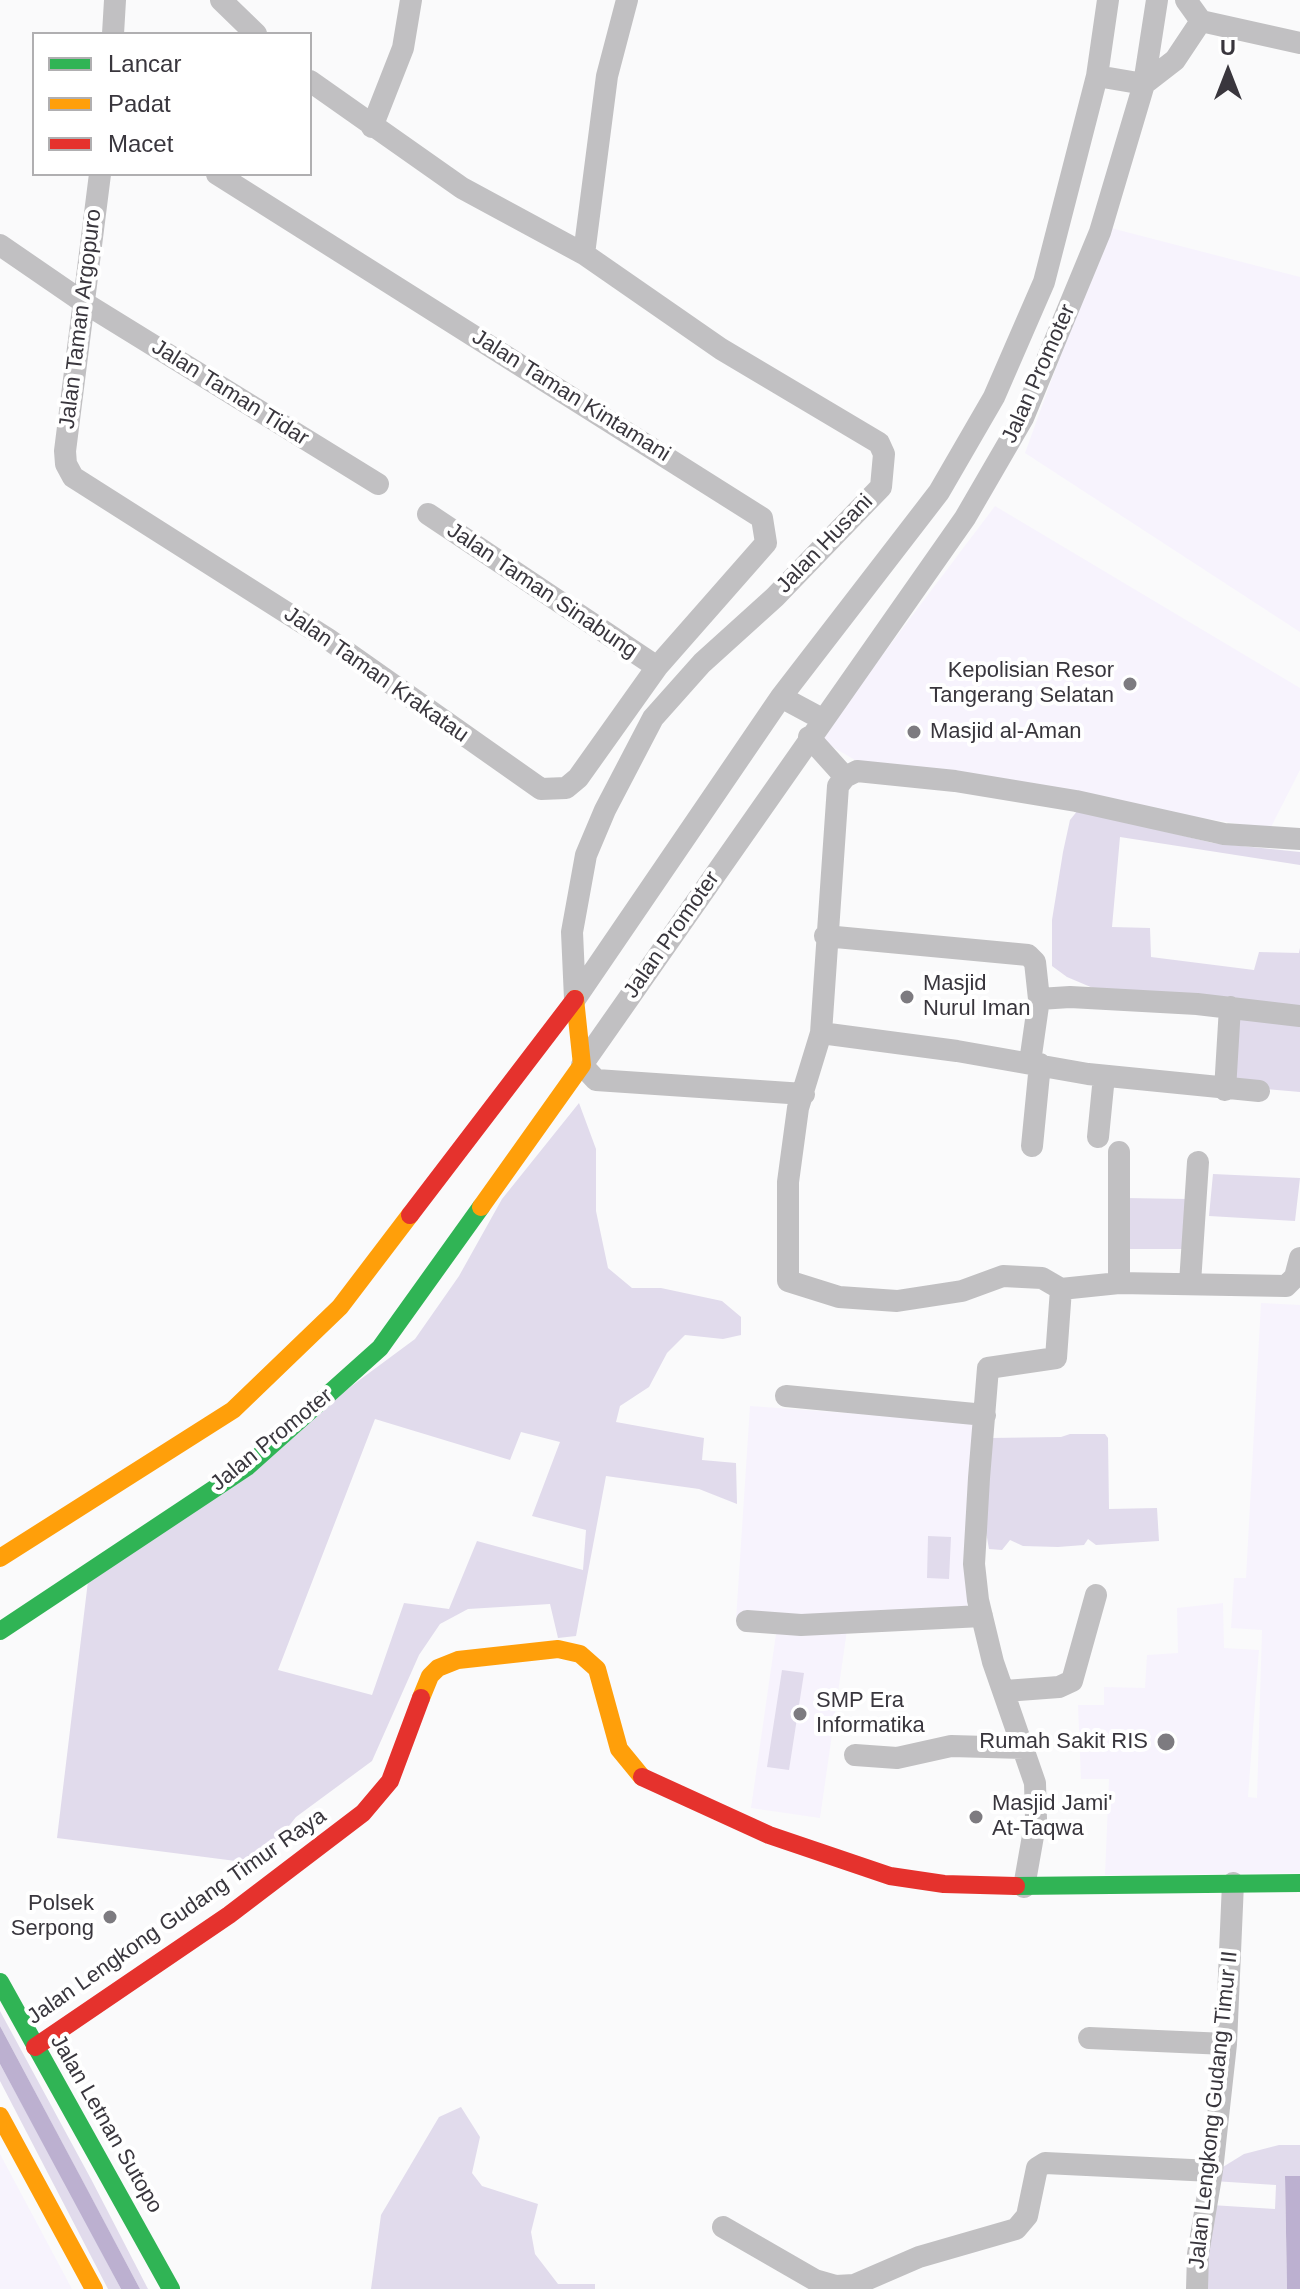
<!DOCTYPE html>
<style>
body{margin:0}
#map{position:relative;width:1300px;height:2289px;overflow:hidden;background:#fafafb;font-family:Helvetica,sans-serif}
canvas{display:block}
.legend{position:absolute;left:32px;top:32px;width:280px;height:144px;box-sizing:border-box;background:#fff;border:2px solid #b0afb1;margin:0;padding:10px 14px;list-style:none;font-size:24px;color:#39363d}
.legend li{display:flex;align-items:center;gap:16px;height:40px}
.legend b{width:40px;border:2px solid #b0afb1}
.north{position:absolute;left:1188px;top:32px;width:80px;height:80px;-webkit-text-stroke:6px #fff;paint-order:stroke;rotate:0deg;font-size:22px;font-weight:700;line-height:32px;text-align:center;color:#39363d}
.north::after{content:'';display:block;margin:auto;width:28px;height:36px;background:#39363d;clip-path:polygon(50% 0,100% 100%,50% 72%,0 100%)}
</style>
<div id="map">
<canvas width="1300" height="2289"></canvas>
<ul class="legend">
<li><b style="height:10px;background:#30b455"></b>Lancar</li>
<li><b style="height:10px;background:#ff9f0a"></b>Padat</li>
<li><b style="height:10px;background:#e5322d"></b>Macet</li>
</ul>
<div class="north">U</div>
</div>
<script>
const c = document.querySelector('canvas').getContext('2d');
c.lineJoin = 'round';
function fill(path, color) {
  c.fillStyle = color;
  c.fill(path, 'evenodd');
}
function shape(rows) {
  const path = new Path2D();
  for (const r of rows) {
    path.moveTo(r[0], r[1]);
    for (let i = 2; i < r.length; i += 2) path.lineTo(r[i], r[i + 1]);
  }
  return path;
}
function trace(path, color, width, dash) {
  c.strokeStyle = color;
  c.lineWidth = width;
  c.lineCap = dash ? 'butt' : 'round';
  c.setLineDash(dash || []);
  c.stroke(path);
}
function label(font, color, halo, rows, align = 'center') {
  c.font = font + ' Helvetica,sans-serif';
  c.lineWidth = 8;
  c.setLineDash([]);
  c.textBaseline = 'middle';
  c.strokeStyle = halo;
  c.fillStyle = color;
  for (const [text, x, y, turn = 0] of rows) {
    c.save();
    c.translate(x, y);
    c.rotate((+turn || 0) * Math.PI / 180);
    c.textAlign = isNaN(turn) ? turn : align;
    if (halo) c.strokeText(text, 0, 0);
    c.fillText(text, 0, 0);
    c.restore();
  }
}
fill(shape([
 [1107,227,1300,277,1300,632,1025,453],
 [995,506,1300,688,1300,770,1270,829,860,763,819,739],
 [1261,1303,1300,1305,1300,1873,1105,1875,1109,1779,1081,1779,1078,1705,1104,1705,1104,1687,1145,1688,1147,1655,1178,1653,1177,1608,1223,1603,1224,1648,1259,1650,1248,1797,1257,1798,1262,1630,1231,1628,1234,1578,1246,1578],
 [750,1406,974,1422,967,1613,736,1620],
 [778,1620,847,1630,820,1818,751,1808],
 [0,2154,72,2289,0,2289]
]), '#f7f3fd');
fill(shape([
 [1078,810,1213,843,1300,852,1300,865,1120,837,1112,927,1150,928,1151,957,1254,970,1259,952,1299,953,1300,948,1300,1006,1093,988,1067,977,1052,966,1052,920,1063,852,1070,820],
 [1236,1015,1300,1024,1300,1092,1231,1086],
 [579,1103,596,1149,596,1211,608,1268,632,1288,661,1288,722,1301,741,1317,741,1335,723,1339,685,1335,667,1353,649,1387,620,1406,616,1422,704,1438,702,1460,736,1463,737,1504,699,1489,606,1476,576,1636,558,1638,550,1604,468,1609,440,1624,419,1655,372,1761,296,1817,259,1864,57,1838,88,1581,415,1339,459,1276,502,1199],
 [375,1419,510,1460,521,1432,560,1442,532,1516,586,1530,583,1570,477,1541,449,1609,404,1603,372,1695,278,1670],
 [1213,1174,1300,1178,1295,1221,1209,1216],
 [1125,1198,1188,1199,1184,1249,1127,1249],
 [1070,1434,1105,1434,1108,1438,1109,1509,1157,1508,1159,1541,1096,1545,1088,1539,1084,1545,1058,1547,1023,1546,1010,1540,1002,1550,989,1549,986,1532,990,1438,1061,1437],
 [928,1536,951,1537,949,1579,927,1578],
 [782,1670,804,1673,789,1770,767,1767],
 [0,2011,91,2179,148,2289,140,2289,0,2026],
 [0,2064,69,2190,121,2289,108,2289,0,2081],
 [461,2107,480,2137,472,2173,482,2186,538,2204,531,2232,535,2254,558,2284,595,2284,595,2289,371,2289,381,2215,439,2117],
 [1279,2145,1300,2145,1300,2176,1285,2177,1287,2289,1193,2289,1211,2205,1275,2209,1276,2185,1213,2181,1218,2170,1244,2154]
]), '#e1dbec');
fill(shape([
 [0,2026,86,2187,140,2289,121,2289,0,2064],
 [1285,2176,1300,2176,1300,2289,1287,2289]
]), '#bcb0d0');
trace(shape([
 [221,0,256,34],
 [1186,0,1201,21,1300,43],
 [113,34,115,0],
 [1097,76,1144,84],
 [310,81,462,188,584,254,721,349,879,443,884,454,881,487,775,597,702,663,653,718,605,810,586,855,572,932,575,999],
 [1144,84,1175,60,1201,21],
 [372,127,403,48,411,0],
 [100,174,65,451,66,464,73,477,328,639,541,789,566,788,578,778,657,667,766,543,762,518,217,174],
 [0,245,83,302,378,484],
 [584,254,607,76,627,0],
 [428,514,657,667],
 [781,697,822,719],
 [809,737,845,777],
 [825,936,1028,955,1035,962,1039,999,1070,997,1197,1004,1300,1016],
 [575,999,781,697,939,492,994,397,1044,282,1097,76,1108,0],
 [821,1033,957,1051,1088,1074,1259,1091],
 [1030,1062,1039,999],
 [1225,1090,1230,1007],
 [804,1094,596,1080,582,1065,965,518,1023,418,1100,232,1144,84,1157,0],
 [1098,1137,1104,1076],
 [1032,1146,1040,1064],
 [1119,1152,1119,1283],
 [1190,1283,1198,1162],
 [1061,1289,1119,1283,1286,1286,1295,1277,1300,1258],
 [786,1396,985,1415],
 [747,1621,801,1625,982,1616],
 [1005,1691,1059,1687,1072,1681,1096,1595],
 [855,1755,897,1758,951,1746,1024,1748],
 [1024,1887,1036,1819,1035,1783,993,1662,978,1600,974,1564,979,1478,988,1368,1056,1358,1061,1289,1042,1278,1003,1276,962,1291,897,1301,839,1297,788,1281,788,1182,798,1108,821,1033,838,786,845,777,857,771,955,781,1076,801,1224,834,1300,839],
 [1089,2038,1226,2044],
 [723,2227,815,2280,836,2286,854,2285,919,2257,1016,2229,1027,2216,1037,2168,1045,2163,1212,2171],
 [1197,2289,1198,2254,1212,2171,1226,2044,1233,1883]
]), '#c1c0c2', 22);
trace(shape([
 [0,1631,247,1467,380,1348,481,1207],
 [1016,1886,1300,1883],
 [0,1982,171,2289]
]), '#30b455', 18);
trace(shape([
 [481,1207,582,1065,575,999],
 [0,1558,233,1410,340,1307,410,1215],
 [421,1698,430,1676,438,1668,458,1660,558,1649,580,1654,597,1669,619,1749,642,1777],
 [0,2116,94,2289]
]), '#ff9f0a', 18);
trace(shape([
 [410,1215,575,999],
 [642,1777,769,1835,890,1876,944,1884,1016,1886],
 [35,2047,229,1915,363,1813,390,1781,421,1698]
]), '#e5322d', 18);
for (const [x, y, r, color] of [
 [1130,684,8,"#7d7b80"],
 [914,732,8,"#7d7b80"],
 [907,997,8,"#7d7b80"],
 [800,1714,8,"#7d7b80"],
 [1166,1742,10,"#7d7b80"],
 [976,1817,8,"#7d7b80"],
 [110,1917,8,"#7d7b80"]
]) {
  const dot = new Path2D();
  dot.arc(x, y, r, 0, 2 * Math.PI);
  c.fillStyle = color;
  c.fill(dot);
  trace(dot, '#fff', 3);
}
label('22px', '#39363d', '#fff', [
 ["Jalan Taman Argopuro",81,319,-83],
 ["Jalan Promoter",1039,374,-66],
 ["Jalan Taman Tidar",230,393,32],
 ["Jalan Taman Kintamani",571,396,32],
 ["Jalan Husani",825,544,-46],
 ["Jalan Taman Sinabung",542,591,34],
 ["Jalan Taman Krakatau",376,675,35],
 ["Jalan Promoter",672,935,-55],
 ["Jalan Promoter",272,1440,-39],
 ["Jalan Lengkong Gudang Timur Raya",177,1917,-35],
 ["Jalan Lengkong Gudang Timur II",1214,2110,-84],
 ["Jalan Letnan Sutopo",106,2124,60]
]);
label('22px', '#39363d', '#fff', [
 ["Kepolisian Resor",1114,671,"right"],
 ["Tangerang Selatan",1114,696,"right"],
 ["Masjid al-Aman",930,732],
 ["Masjid",923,984],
 ["Nurul Iman",923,1009],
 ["SMP Era",816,1701],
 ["Informatika",816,1726],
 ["Rumah Sakit RIS",1148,1742,"right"],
 ["Masjid Jami'",992,1804],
 ["At-Taqwa",992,1829],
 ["Polsek",94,1904,"right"],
 ["Serpong",94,1929,"right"]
], 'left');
</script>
